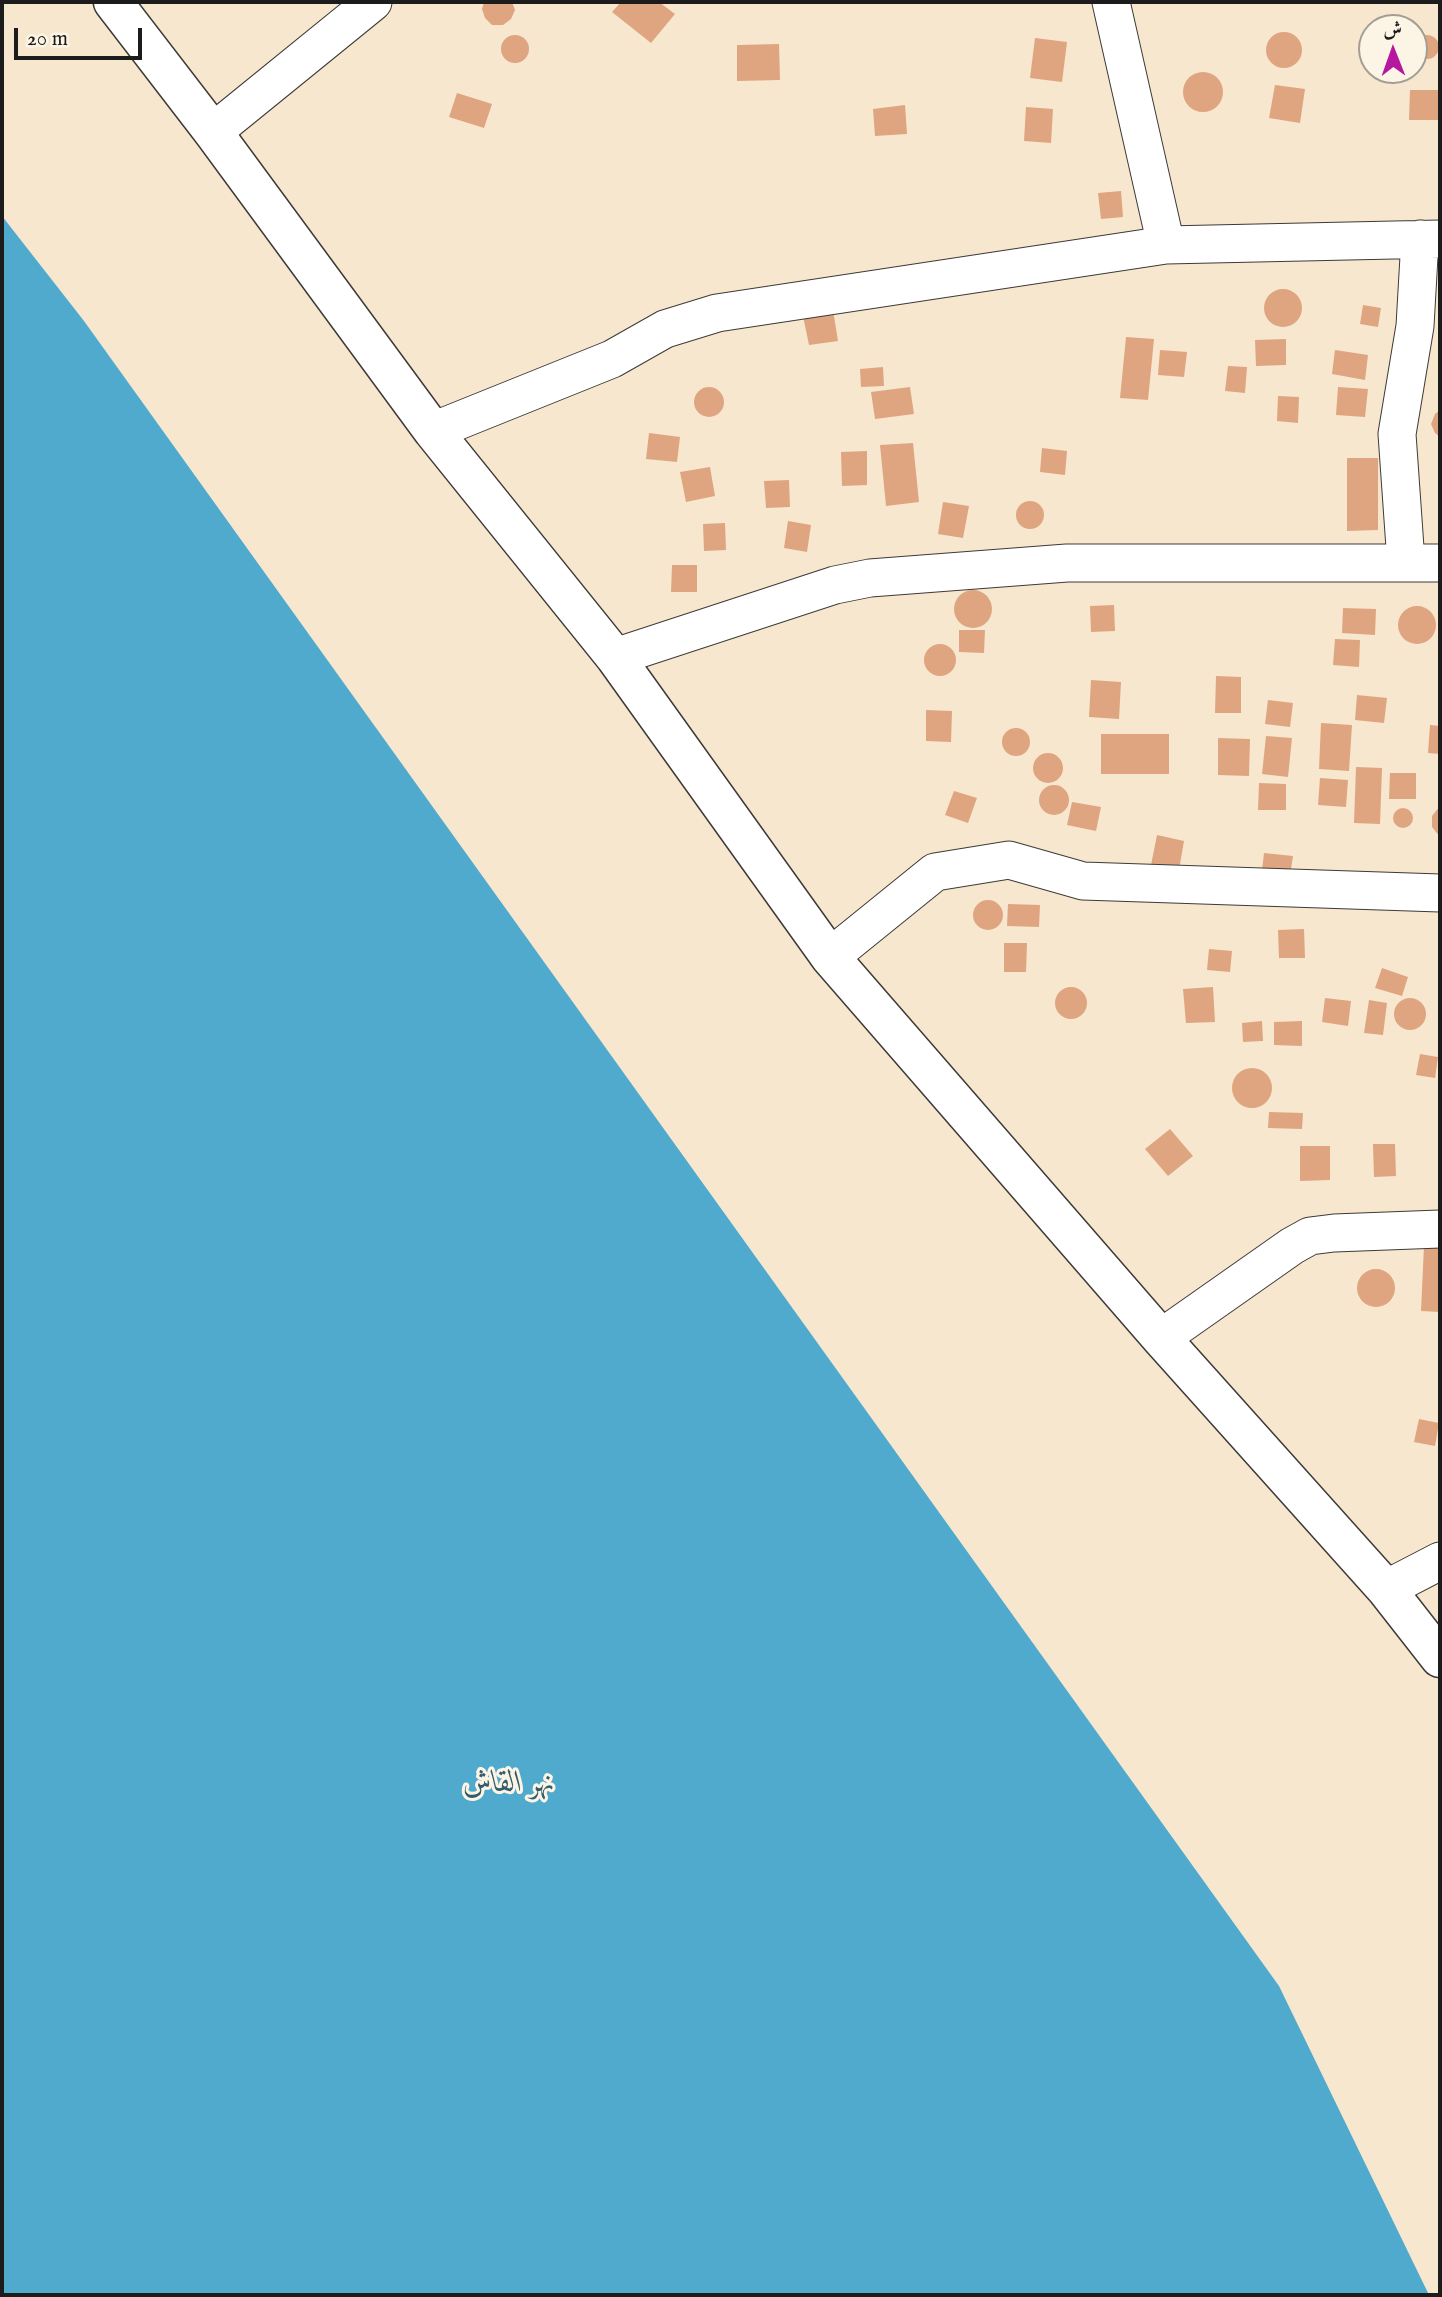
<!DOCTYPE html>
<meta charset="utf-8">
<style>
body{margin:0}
#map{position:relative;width:1442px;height:2297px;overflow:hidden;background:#f7e7ce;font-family:"IM FELL English",Amiri,serif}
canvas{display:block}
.frame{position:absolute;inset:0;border:4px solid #1c1c1c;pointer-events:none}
.north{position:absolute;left:1358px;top:14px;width:70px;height:70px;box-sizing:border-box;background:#fcf5e5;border:2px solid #a29e95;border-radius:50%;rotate:359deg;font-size:19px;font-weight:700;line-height:28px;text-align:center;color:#1c1c1c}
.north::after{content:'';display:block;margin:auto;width:24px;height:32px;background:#b5179e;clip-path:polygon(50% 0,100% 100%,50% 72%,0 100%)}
.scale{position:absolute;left:14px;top:28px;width:128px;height:32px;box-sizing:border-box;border:4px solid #1c1c1c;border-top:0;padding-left:9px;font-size:21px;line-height:24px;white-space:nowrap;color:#1c1c1c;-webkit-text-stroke:5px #fcf5e5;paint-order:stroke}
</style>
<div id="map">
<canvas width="1442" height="2297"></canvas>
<div class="frame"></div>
<div class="north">ش</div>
<div class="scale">20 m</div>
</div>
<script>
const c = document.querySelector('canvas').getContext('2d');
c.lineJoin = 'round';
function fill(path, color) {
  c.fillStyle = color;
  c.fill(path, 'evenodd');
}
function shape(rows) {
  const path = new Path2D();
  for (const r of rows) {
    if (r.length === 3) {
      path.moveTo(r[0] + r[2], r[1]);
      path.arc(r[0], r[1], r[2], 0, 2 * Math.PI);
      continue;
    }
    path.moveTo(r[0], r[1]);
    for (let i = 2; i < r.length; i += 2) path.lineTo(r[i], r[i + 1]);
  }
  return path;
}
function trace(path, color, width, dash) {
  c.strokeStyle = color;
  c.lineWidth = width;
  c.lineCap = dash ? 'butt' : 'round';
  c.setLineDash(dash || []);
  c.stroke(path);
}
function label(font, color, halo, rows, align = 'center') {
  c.font = font + ' "IM FELL English",Amiri,serif';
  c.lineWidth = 6;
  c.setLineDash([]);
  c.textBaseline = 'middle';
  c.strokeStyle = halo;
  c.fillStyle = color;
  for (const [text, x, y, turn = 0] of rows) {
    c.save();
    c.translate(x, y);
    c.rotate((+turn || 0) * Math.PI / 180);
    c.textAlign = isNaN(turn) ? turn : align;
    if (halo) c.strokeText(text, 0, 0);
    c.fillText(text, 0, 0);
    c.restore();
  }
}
fill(shape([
 [2,216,84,321,1279,1986,1429,2295,2,2295]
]), '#4faacd');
fill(shape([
 [484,2,512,2,515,10,511,19,503,25,492,25,485,18,482,9],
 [621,2,659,2,675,14,651,43,612,12],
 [1284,50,18],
 [515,49,14],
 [1427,47,12],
 [1035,38,1067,42,1062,82,1030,78],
 [779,44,780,80,737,81,737,45],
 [1203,92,20],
 [1275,85,1305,89,1300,123,1269,118],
 [1410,90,1440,90,1440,120,1409,120],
 [457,93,492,104,484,128,449,117],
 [905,105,907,134,875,136,873,109],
 [1026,107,1053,109,1051,143,1024,141],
 [1121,191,1123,217,1101,219,1098,193],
 [1283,308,19],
 [1363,305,1381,308,1378,327,1360,324],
 [833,310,838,341,809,345,803,316],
 [1126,337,1154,339,1148,400,1120,398],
 [1286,339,1286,365,1256,366,1255,340],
 [1160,350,1187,352,1184,377,1158,375],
 [1335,350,1368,355,1365,380,1332,374],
 [1228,366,1247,367,1245,393,1225,391],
 [883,367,884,386,861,387,860,369],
 [709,402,15],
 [910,387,914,414,875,419,871,392],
 [1338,387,1368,389,1365,417,1336,415],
 [1278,396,1299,397,1298,423,1277,421],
 [1440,410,1440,437,1435,433,1431,424,1435,414],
 [649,433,680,437,677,462,646,459],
 [913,443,919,502,886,506,880,445],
 [1042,448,1067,451,1065,475,1040,472],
 [867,451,867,485,842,486,841,452],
 [1347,458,1378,458,1378,530,1347,531],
 [710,467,715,496,686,502,680,472],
 [789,480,790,507,766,508,764,481],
 [1030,515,14],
 [943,502,969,506,963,538,938,534],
 [788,521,811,525,807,552,784,548],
 [725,523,726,550,704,551,703,524],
 [672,565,697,565,697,592,671,592],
 [973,609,19],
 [1114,605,1115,631,1091,632,1090,606],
 [1417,625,19],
 [1343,608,1376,609,1375,635,1342,633],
 [959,630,985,630,984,653,959,652],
 [1335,639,1360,640,1359,667,1333,665],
 [940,660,16],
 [1216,676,1241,677,1241,713,1215,713],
 [1091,680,1121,682,1119,719,1089,717],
 [1357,695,1387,698,1384,723,1355,720],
 [1268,700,1293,703,1290,727,1265,724],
 [926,710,952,711,951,742,926,741],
 [1321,723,1352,725,1349,771,1319,769],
 [1430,725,1440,726,1440,754,1428,753],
 [1016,742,14],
 [1101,734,1169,734,1169,774,1101,774],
 [1266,736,1292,738,1288,777,1262,774],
 [1218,738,1250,739,1249,776,1218,775],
 [1048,768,15],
 [1356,767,1382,768,1380,824,1354,823],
 [1390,773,1416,773,1416,799,1389,799],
 [1320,778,1348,780,1346,807,1318,805],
 [1259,783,1286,784,1286,810,1258,810],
 [1054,800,15],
 [954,791,977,798,968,823,945,815],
 [1072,802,1101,807,1096,831,1067,825],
 [1440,806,1440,837,1432,827,1432,816],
 [1403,818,10],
 [1157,835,1184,841,1179,870,1151,865],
 [1264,853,1293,856,1289,882,1261,879],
 [988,915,15],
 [1008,904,1040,905,1039,927,1007,926],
 [1304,929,1305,958,1279,958,1278,930],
 [1004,943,1027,943,1026,972,1004,972],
 [1209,949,1232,951,1230,972,1207,970],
 [1382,968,1408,977,1402,996,1375,988],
 [1213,987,1215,1022,1186,1023,1183,989],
 [1071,1003,16],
 [1325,998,1351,1001,1348,1026,1322,1022],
 [1410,1014,16],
 [1369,1000,1387,1003,1383,1035,1364,1033],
 [1262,1021,1263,1041,1243,1042,1242,1023],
 [1302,1021,1302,1046,1274,1045,1274,1022],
 [1420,1054,1438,1057,1435,1078,1416,1075],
 [1252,1088,20],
 [1269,1112,1303,1113,1302,1129,1268,1128],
 [1170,1129,1193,1156,1168,1176,1145,1149],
 [1373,1144,1395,1144,1396,1176,1374,1177],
 [1300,1146,1330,1146,1330,1180,1300,1181],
 [1424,1246,1440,1247,1440,1312,1421,1311],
 [1376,1288,19],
 [1419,1419,1439,1423,1435,1446,1414,1442]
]), '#dfa581');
const minor = shape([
 [1111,2,1166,245],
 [213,132,373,2],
 [433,431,612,359,665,329,717,313,1166,245,1440,239],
 [1406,562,1397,434,1415,326,1420,239],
 [615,657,835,585,870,578,1067,563,1440,563],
 [830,957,935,872,1009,860,1083,881,1440,893],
 [1161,1338,1292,1246,1310,1236,1334,1233,1440,1229],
 [1386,1589,1440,1561]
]);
const secondary = shape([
 [113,2,213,132,433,431,615,657,830,957,1161,1338,1386,1589,1440,1658]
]);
trace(minor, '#3d3a37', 39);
trace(secondary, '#3d3a37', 41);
trace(minor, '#fff', 37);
trace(secondary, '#fff', 38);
label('italic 30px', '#335c6c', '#fcf5e5', [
 ["نهر القاش",509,1785]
]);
</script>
